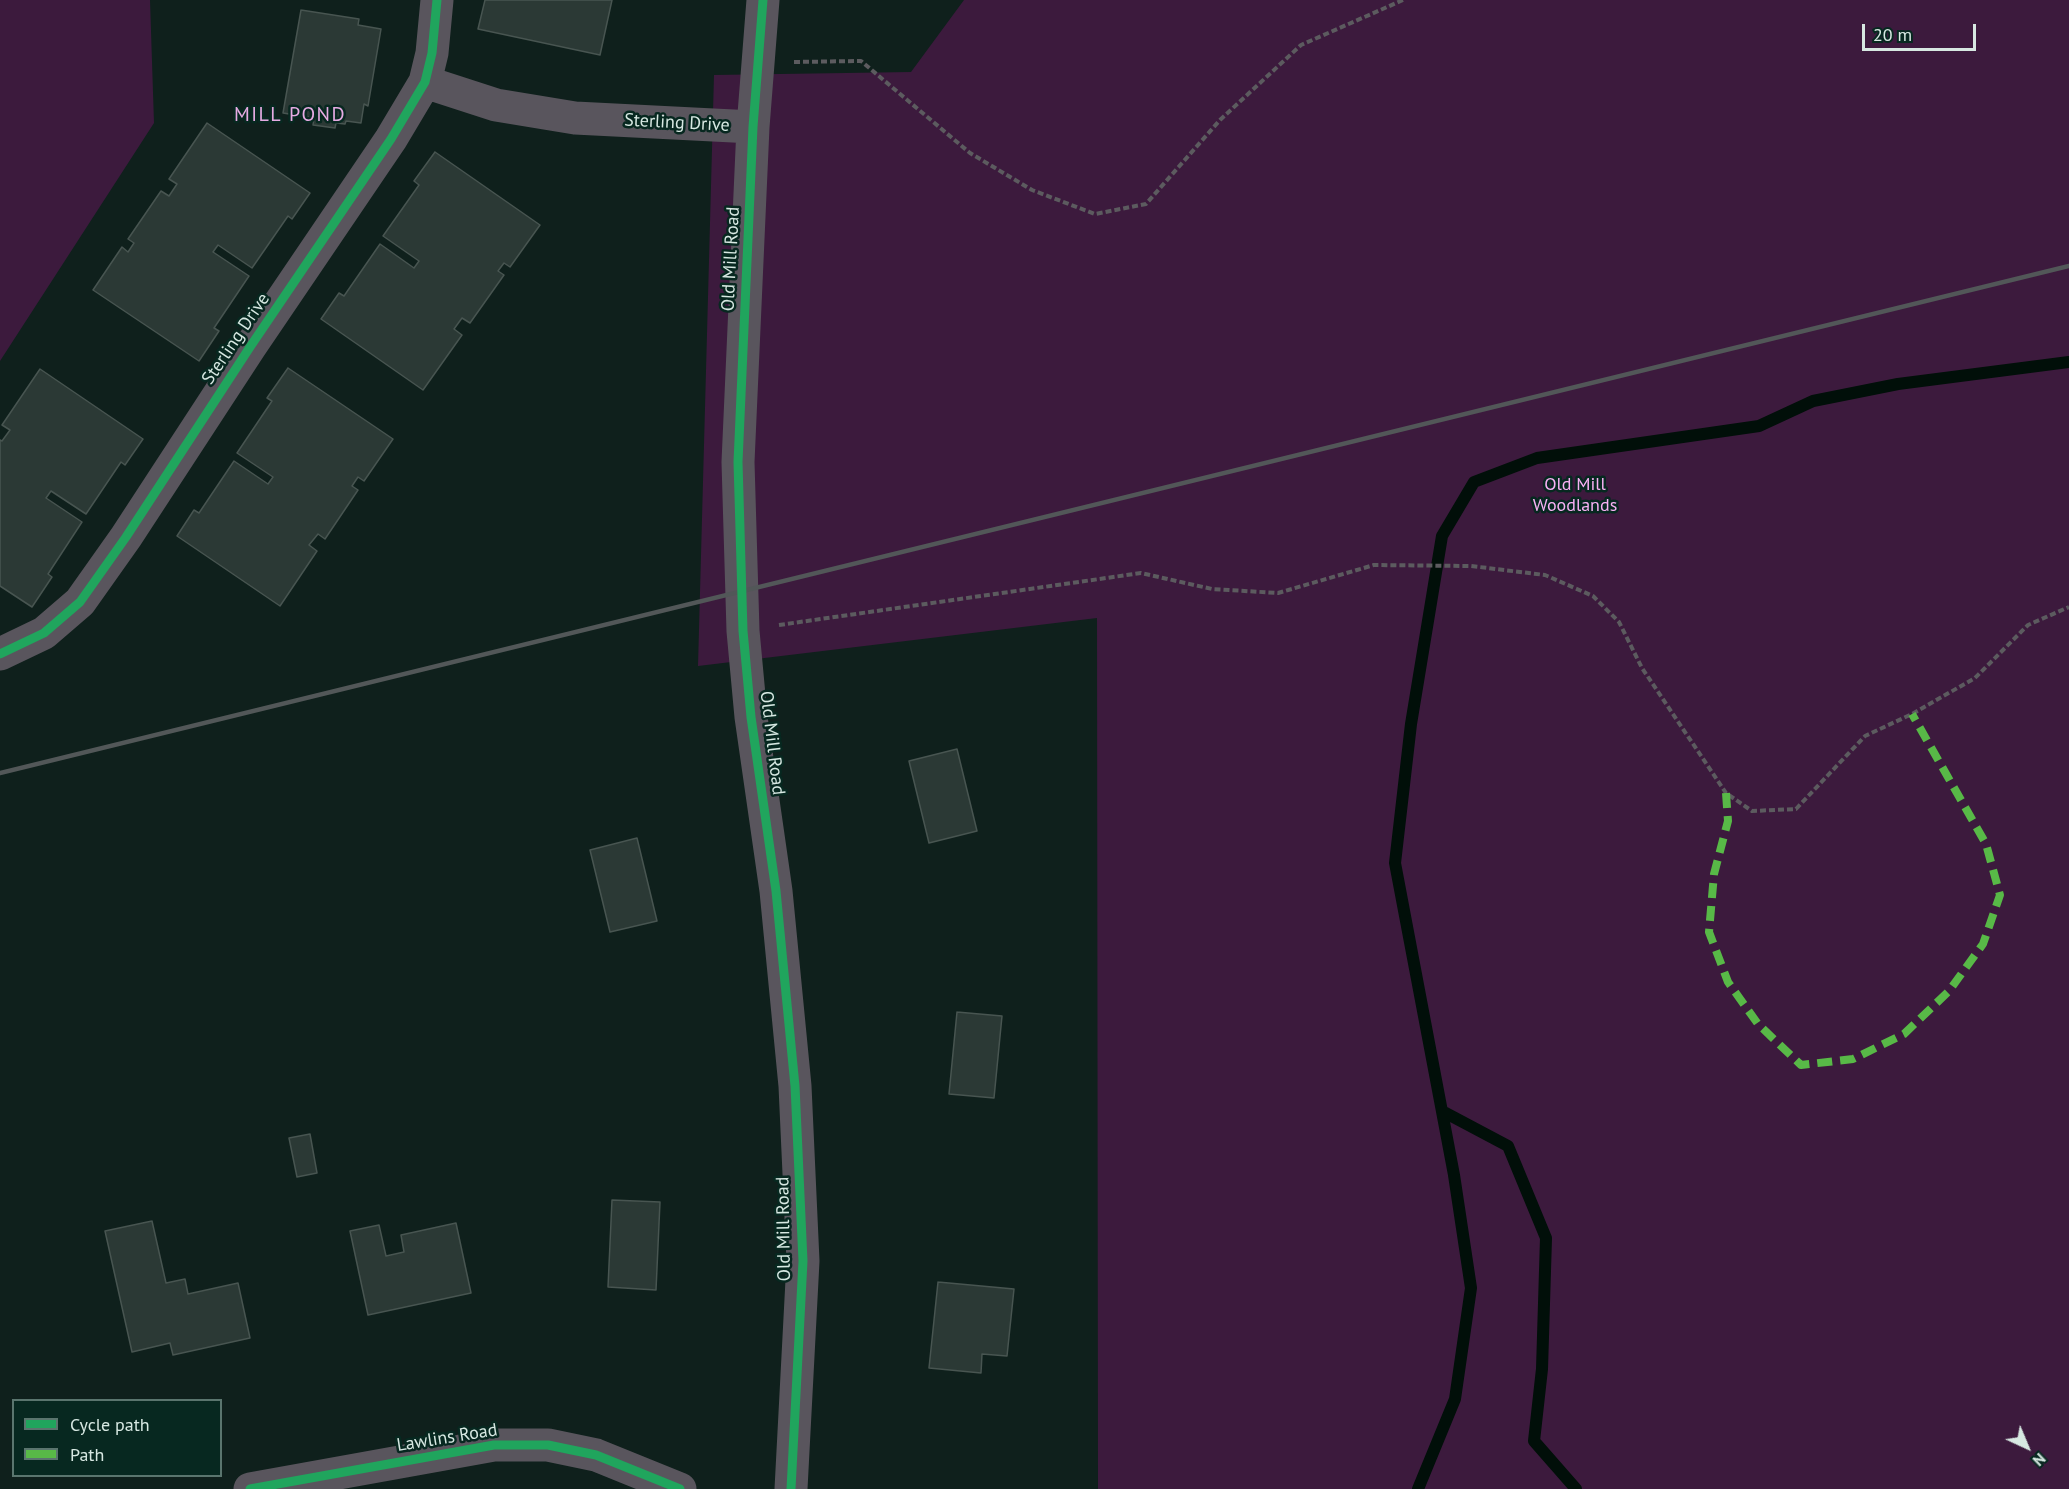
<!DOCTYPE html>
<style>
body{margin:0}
#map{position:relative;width:2069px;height:1489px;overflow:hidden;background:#0f201c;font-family:"PT Sans",sans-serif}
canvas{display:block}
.legend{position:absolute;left:12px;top:1399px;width:210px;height:78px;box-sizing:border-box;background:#072820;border:2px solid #5a756e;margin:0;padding:8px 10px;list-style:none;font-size:18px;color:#d7e8e2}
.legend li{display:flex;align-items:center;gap:12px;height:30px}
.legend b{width:30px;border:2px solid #5a756e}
.north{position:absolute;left:1997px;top:1417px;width:60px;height:60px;-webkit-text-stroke:4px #072820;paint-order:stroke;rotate:136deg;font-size:16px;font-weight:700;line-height:24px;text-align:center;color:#d7e8e2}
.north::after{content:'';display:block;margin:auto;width:21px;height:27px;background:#d7e8e2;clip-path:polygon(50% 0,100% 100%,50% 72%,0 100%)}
.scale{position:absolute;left:1862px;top:24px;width:114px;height:27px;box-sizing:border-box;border:3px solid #d7e8e2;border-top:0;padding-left:8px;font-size:18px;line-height:21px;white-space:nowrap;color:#d7e8e2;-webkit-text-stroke:4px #072820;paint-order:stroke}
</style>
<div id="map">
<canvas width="2069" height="1489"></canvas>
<ul class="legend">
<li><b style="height:8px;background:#20a55d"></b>Cycle path</li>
<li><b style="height:8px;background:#58b947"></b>Path</li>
</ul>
<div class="north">N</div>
<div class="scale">20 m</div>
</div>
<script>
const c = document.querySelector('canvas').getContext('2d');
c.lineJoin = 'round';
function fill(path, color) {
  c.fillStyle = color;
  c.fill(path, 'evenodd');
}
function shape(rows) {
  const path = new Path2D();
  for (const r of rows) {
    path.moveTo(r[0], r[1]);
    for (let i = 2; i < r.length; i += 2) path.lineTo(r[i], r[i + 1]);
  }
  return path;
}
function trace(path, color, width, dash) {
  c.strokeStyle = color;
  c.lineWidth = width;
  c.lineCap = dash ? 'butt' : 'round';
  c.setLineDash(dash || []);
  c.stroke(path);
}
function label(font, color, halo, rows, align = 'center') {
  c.font = font + ' "PT Sans",sans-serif';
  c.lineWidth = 5;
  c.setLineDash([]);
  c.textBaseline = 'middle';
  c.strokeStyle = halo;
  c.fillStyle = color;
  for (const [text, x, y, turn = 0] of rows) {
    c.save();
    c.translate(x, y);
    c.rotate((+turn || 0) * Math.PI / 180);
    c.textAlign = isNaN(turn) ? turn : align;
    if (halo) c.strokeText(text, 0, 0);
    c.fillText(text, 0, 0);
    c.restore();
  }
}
fill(shape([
 [0,0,150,0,154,123,0,361],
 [964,0,2069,0,2069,1489,1098,1489,1097,618,698,666,714,75,911,72]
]), '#3c1a3d');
trace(shape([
 [1442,1111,1508,1146,1546,1238,1542,1369,1534,1441,1576,1489],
 [1418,1489,1455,1399,1471,1288,1454,1175,1395,863,1411,724,1442,536,1474,482,1537,458,1759,426,1813,401,1898,384,2069,362]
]), '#010f09', 12);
const building = shape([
 [485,0,612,0,600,55,478,29,485,0],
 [301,10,359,19,358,25,381,29,368,106,364,104,361,123,346,121,345,124,336,123,335,128,313,125,314,118,283,113,301,10],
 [207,123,310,193,292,219,288,216,252,268,218,245,213,252,249,276,214,328,219,331,199,361,93,290,122,247,128,252,134,243,128,239,161,191,169,196,177,184,169,179,207,123],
 [435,152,540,225,510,267,504,263,498,271,504,275,470,323,462,318,454,329,462,335,423,390,321,319,339,293,344,296,380,244,414,268,419,261,383,236,419,185,414,181,435,152],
 [288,368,393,439,364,481,358,477,352,486,358,490,325,539,318,534,309,545,317,551,280,606,177,536,194,510,199,513,234,461,268,484,273,477,237,453,272,401,267,398,288,368],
 [40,369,143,439,125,465,121,462,86,514,51,491,46,498,82,522,48,574,52,577,32,607,0,586,0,440,2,441,10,430,2,425,40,369],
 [957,749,977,831,929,843,909,761,957,749],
 [637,838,657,921,610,932,590,850,637,838],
 [957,1012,1002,1016,994,1098,949,1094,957,1012],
 [310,1134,317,1173,297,1177,289,1138,310,1134],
 [612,1200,660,1202,656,1290,608,1287,612,1200],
 [152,1221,166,1283,185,1279,188,1294,238,1283,250,1338,173,1355,170,1343,132,1352,105,1231,152,1221],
 [456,1223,471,1293,368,1315,350,1231,379,1225,386,1256,404,1252,401,1235,456,1223],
 [938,1282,1014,1289,1007,1356,982,1354,981,1373,929,1368,938,1282]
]);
fill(building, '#2b3935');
trace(building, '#485551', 1.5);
trace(shape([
 [794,62,861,61,970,153,1032,190,1095,214,1146,204,1220,120,1301,45,1403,0],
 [779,625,1141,573,1212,589,1278,593,1374,565,1471,566,1545,575,1593,596,1619,622,1642,668,1726,793,1752,811,1796,809,1865,736,1912,714,1975,678,2028,625,2069,607]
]), '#5c5b5f', 4, [6, 3]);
trace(shape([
 [763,0,753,127,738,462,743,631,751,717,776,891,795,1086,803,1261,791,1489],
 [425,82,496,105,575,118,753,127],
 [0,654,44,633,80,602,126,537,250,347,391,139,425,82,432,53,437,0],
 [250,1489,494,1445,548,1445,596,1455,680,1489]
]), '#59555d', 33);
trace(shape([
 [0,773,2069,266]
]), '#525758', 4.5);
trace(shape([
 [1726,793,1728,821,1714,874,1709,932,1728,982,1758,1024,1801,1065,1853,1059,1904,1034,1949,991,1983,944,2000,895,1986,844,1912,714]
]), '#58b947', 8, [15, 8]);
trace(shape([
 [763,0,753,127,738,462,743,631,751,717,776,891,795,1086,803,1261,791,1489],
 [0,654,44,633,80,602,126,537,250,347,391,139,425,82,432,53,437,0],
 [250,1489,494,1445,548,1445,596,1455,680,1489]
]), '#20a55d', 9);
label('18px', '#d7e8e2', '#072820', [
 ["Sterling Drive",677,123,3],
 ["Old Mill Road",731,259,-87],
 ["Sterling Drive",236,339,-56],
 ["Old Mill Road",772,743,83],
 ["Old Mill Road",784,1229,-91],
 ["Lawlins Road",447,1438,-9]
]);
label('18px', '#f8b1f4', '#072820', [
 ["Old Mill",1575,485],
 ["Woodlands",1575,506]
]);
c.letterSpacing = '1.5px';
label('20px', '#e6abe3', '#072820', [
 ["MILL POND",290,115]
]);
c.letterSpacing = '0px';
</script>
